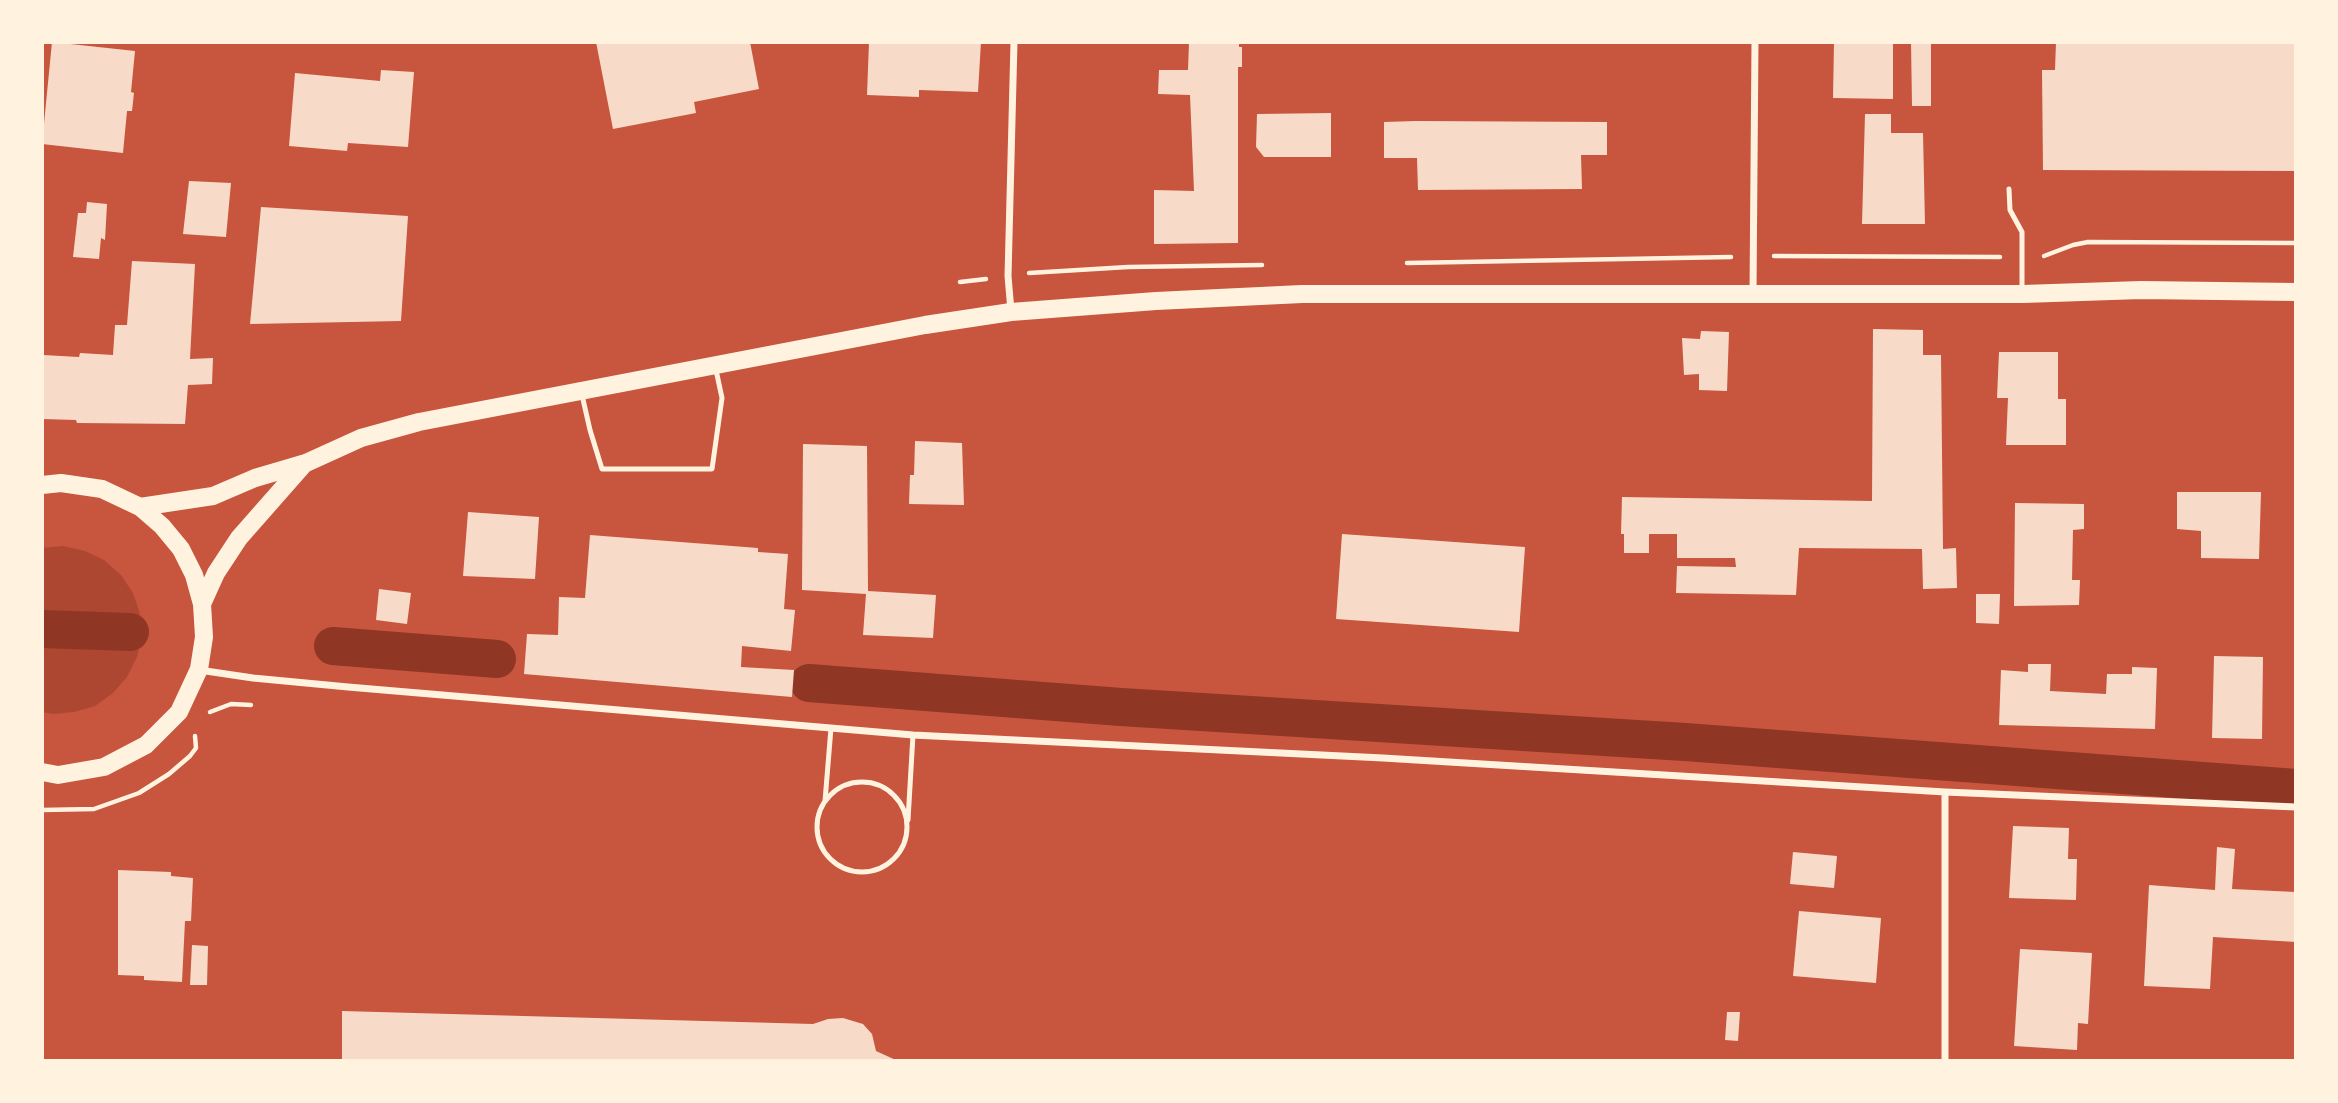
<!DOCTYPE html>
<style>
body{margin:0}
#map{position:relative;width:2338px;height:1103px;overflow:hidden;background:#c8553d;font-family:Inter,sans-serif}
canvas{display:block}
.frame{position:absolute;inset:0;border:44px solid #fff3e0;pointer-events:none}
</style>
<div id="map">
<canvas width="2338" height="1103"></canvas>
<div class="frame"></div>
</div>
<script>
const c = document.querySelector('canvas').getContext('2d');
c.lineJoin = 'round';
function fill(path, color) {
  c.fillStyle = color;
  c.fill(path, 'evenodd');
}
function shape(rows) {
  const path = new Path2D();
  for (const r of rows) {
    if (r.length === 3) {
      path.moveTo(r[0] + r[2], r[1]);
      path.arc(r[0], r[1], r[2], 0, 2 * Math.PI);
      continue;
    }
    path.moveTo(r[0], r[1]);
    for (let i = 2; i < r.length; i += 2) path.lineTo(r[i], r[i + 1]);
  }
  return path;
}
function trace(path, color, width, dash) {
  c.strokeStyle = color;
  c.lineWidth = width;
  c.lineCap = dash ? 'butt' : 'round';
  c.setLineDash(dash || []);
  c.stroke(path);
}
fill(shape([
 [63,546,85,551,104,560,121,575,133,593,140,614,142,636,137,657,127,677,113,693,95,706,74,712,53,714,42,712,42,548]
]), '#ae4732');
trace(shape([
 [42,629,130,632],
 [333,646,497,659],
 [809,683,1121,707,1685,742,2296,788]
]), '#8f3625', 38);
fill(shape([
 [52,42,135,51,131,92,134,93,132,111,127,111,123,153,42,144],
 [596,42,750,42,759,89,694,102,696,113,613,129],
 [869,42,981,42,978,92,919,90,919,97,867,95],
 [1189,42,1239,42,1239,47,1242,47,1242,67,1238,67,1238,243,1154,244,1154,190,1194,191,1190,95,1158,94,1159,70,1188,70],
 [1834,42,1893,42,1893,99,1833,98],
 [1911,42,1931,42,1931,106,1912,106],
 [2056,42,2296,42,2296,171,2043,170,2042,70,2055,70],
 [381,70,414,72,408,147,348,143,347,151,289,146,295,73,380,81],
 [1331,113,1331,157,1264,157,1256,147,1257,114],
 [1865,114,1891,114,1891,133,1923,133,1925,224,1862,224],
 [1416,121,1607,122,1607,155,1581,155,1582,189,1418,190,1417,158,1384,158,1384,122],
 [189,181,231,183,226,237,183,234],
 [87,202,107,204,105,240,101,238,99,259,73,257,78,213,86,213],
 [261,207,408,216,401,321,250,324],
 [132,261,195,264,190,359,213,358,212,384,188,385,185,424,77,423,76,420,42,419,43,355,79,357,80,353,113,355,115,325,127,325],
 [1873,329,1923,330,1923,355,1941,355,1943,549,1956,548,1957,588,1923,589,1922,549,1799,548,1796,595,1676,593,1677,566,1736,567,1735,558,1677,558,1677,534,1649,534,1649,553,1624,553,1624,534,1621,534,1622,497,1872,501],
 [1701,331,1729,332,1727,391,1699,390,1699,374,1684,375,1682,338,1700,339],
 [1999,352,2058,352,2058,399,2066,399,2066,445,2006,445,2008,398,1997,398],
 [915,441,962,443,964,505,909,504,910,475,914,475],
 [803,444,867,446,868,591,936,595,933,638,863,635,866,594,802,590],
 [2177,492,2261,492,2259,559,2201,558,2201,531,2177,529],
 [2015,503,2084,504,2084,529,2073,530,2072,580,2080,580,2079,605,2014,606],
 [468,512,539,517,535,579,463,576],
 [1342,534,1525,547,1519,632,1336,619],
 [590,535,758,548,758,552,788,554,784,609,795,610,791,651,742,646,741,667,794,670,792,697,524,674,527,634,558,635,559,597,585,598],
 [379,589,411,593,407,624,376,620],
 [1976,594,2000,594,1999,624,1976,623],
 [2214,656,2263,657,2262,739,2212,738],
 [2028,664,2051,664,2050,691,2106,694,2107,674,2132,674,2132,667,2157,668,2155,729,1999,725,2001,670,2028,672],
 [2013,826,2069,828,2068,859,2077,859,2076,900,2009,898],
 [2217,847,2235,849,2232,889,2296,892,2296,942,2213,937,2210,989,2144,986,2149,885,2215,890],
 [1793,852,1837,856,1834,888,1790,884],
 [118,870,171,872,171,876,193,878,191,921,185,921,182,982,144,980,144,976,118,975],
 [1799,911,1881,918,1876,983,1793,976],
 [192,945,208,946,207,985,190,985],
 [2020,949,2092,953,2088,1024,2078,1023,2077,1050,2014,1046],
 [342,1011,813,1024,828,1019,843,1018,863,1024,872,1034,876,1051,898,1061,342,1061],
 [1727,1012,1740,1012,1738,1041,1725,1040]
]), '#f7dbc8');
trace(shape([
 [1774,256,2000,257],
 [2044,256,2073,245,2088,242,2296,243],
 [1407,263,1731,257],
 [1029,273,1128,267,1262,265],
 [960,282,986,279],
 [210,712,231,704,251,705],
 [42,810,94,809,139,793,169,774,190,756,196,748,195,736]
]), '#fff3e0', 4.5);
trace(shape([
 [2009,189,2010,210,2022,232,2022,291],
 [582,395,590,430,602,469,712,469,722,398,716,370],
 [862,827,45],
 [825,801,831,728],
 [908,820,913,735]
]), '#fff3e0', 5);
trace(shape([
 [1753,293,1755,42],
 [1011,311,1008,276,1014,42],
 [199,670,253,678,348,687,913,735,1383,758,1945,792,2296,807],
 [1945,1061,1945,792]
]), '#fff3e0', 7);
trace(shape([
 [42,485,61,483,102,489,140,507,162,526,181,549,194,575,202,604,204,637,199,669,179,712,146,745,104,767,58,775,42,772],
 [140,507,213,496,255,478,306,463,361,438,419,422,925,325,1011,312,1156,301,1302,294,2023,294,2141,290,2296,292],
 [202,604,216,573,239,538,305,463]
]), '#fff3e0', 18);
</script>
